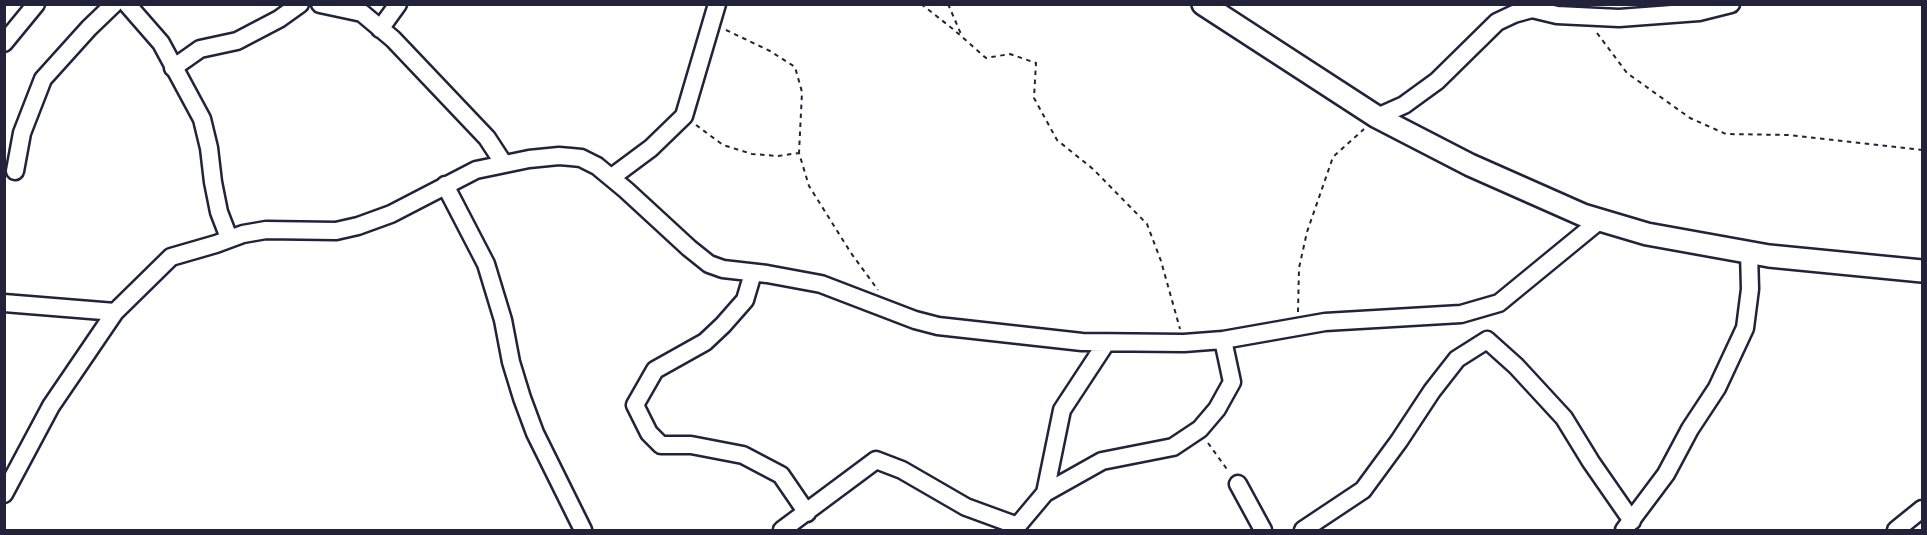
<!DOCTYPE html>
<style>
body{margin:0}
#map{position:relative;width:1927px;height:535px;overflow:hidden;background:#fff;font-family:Mali,sans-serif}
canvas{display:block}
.frame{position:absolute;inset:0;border:6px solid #22223b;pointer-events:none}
</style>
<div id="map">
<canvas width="1927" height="535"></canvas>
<div class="frame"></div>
</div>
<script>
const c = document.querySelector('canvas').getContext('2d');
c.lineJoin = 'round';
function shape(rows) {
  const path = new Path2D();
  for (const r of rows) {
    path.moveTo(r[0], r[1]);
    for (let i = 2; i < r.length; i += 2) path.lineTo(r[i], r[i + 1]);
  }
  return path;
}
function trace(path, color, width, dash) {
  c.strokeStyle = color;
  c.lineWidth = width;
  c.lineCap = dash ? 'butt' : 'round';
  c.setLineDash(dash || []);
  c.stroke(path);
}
const minor = shape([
 [127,4,161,43,202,119,209,148,213,182,219,212,229,238],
 [320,4,362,13,393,39,487,138,504,164],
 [380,29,398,4],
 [4,43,36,4],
 [173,68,200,49,237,41,279,19,300,4],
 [1377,117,1404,105,1437,81,1497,22,1514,14,1532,9,1557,15,1619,18,1699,12,1731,4],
 [15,171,22,133,43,79,89,28,114,4],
 [612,177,651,148,684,116,717,4],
 [445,185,486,264,503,320,511,362,522,398,535,433,583,530],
 [753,273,745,300,723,325,705,342,655,370,635,405,649,433,661,445,691,445,743,455,781,475,807,513],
 [4,303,115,312],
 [1238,484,1263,530],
 [1045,493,1062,410,1106,343],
 [4,494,51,406,115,312,171,257,216,244,243,234,266,230,336,231,358,226,391,214,476,170,529,159,559,156,571,157,581,158,597,166,626,190,689,248,709,264,723,269,767,274,821,284,915,320,938,326,1082,342,1184,343,1223,340,1325,322,1461,314,1499,303,1599,221],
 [782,530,876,460,902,470,966,507,1018,526],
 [1014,530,1045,493,1102,461,1173,447,1200,429,1217,409,1232,382,1223,340],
 [1303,530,1363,490,1399,441,1432,391,1457,359,1487,340,1516,366,1564,418,1591,462,1632,521],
 [1624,530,1666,474,1690,429,1717,388,1745,328,1750,289,1749,252],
 [1896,530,1922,509]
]);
const major = shape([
 [1203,4,1377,117,1470,165,1583,215,1647,234,1769,256,1922,271]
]);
trace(minor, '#22223b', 21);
trace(major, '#22223b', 26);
trace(shape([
 [921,4,953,29,986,58,1010,54,1036,63,1034,98,1057,140,1093,169,1147,224,1161,261,1180,329],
 [948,4,961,34],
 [726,30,770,51,795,67,802,92,799,153],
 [1597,33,1627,73,1690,118,1726,134,1788,135,1922,150],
 [696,125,723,145,752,154,778,156,799,153,809,186,851,253,878,290],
 [1298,312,1299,268,1307,232,1333,157,1364,129],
 [1208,443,1229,472]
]), '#22223b', 2, [4.5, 4.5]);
trace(minor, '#fff', 16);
trace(major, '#fff', 21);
</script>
